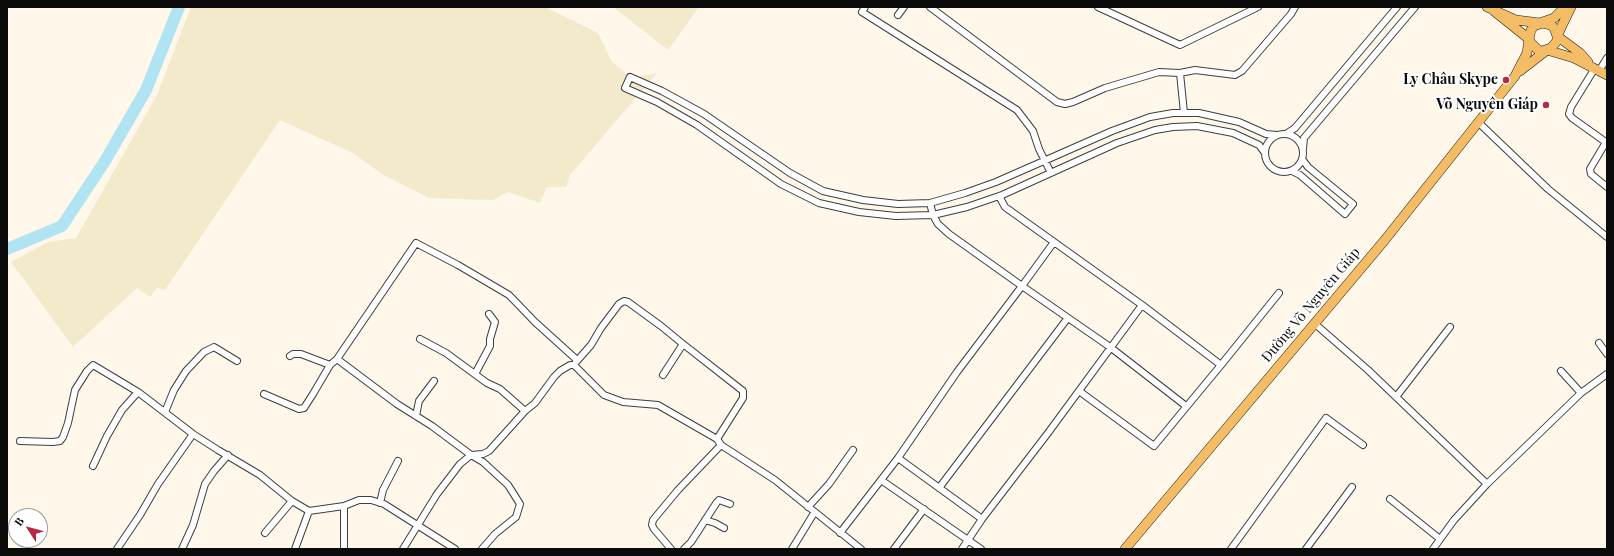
<!DOCTYPE html>
<meta charset="utf-8">
<style>
body{margin:0}
#map{position:relative;width:1614px;height:556px;overflow:hidden;background:#fef7ea;font-family:"Playfair Display",serif}
canvas{display:block}
.frame{position:absolute;inset:0;border:8px solid #0b0b0b;pointer-events:none}
.north{position:absolute;left:8px;top:508px;width:40px;height:40px;box-sizing:border-box;background:#fff;border:1px solid #9d9d9d;border-radius:50%;rotate:306deg;font-size:11px;font-weight:700;line-height:16px;text-align:center;color:#0b0b0b}
.north::after{content:'';display:block;margin:auto;width:14px;height:18px;background:#b52944;clip-path:polygon(50% 0,100% 100%,50% 72%,0 100%)}
</style>
<div id="map">
<canvas width="1614" height="556"></canvas>
<div class="frame"></div>
<div class="north">B</div>
</div>
<script>
const c = document.querySelector('canvas').getContext('2d');
c.lineJoin = 'round';
function fill(path, color) {
  c.fillStyle = color;
  c.fill(path, 'evenodd');
}
function shape(rows) {
  const path = new Path2D();
  for (const r of rows) {
    if (r.length === 3) {
      path.moveTo(r[0] + r[2], r[1]);
      path.arc(r[0], r[1], r[2], 0, 2 * Math.PI);
      continue;
    }
    path.moveTo(r[0], r[1]);
    for (let i = 2; i < r.length; i += 2) path.lineTo(r[i], r[i + 1]);
  }
  return path;
}
function trace(path, color, width, dash) {
  c.strokeStyle = color;
  c.lineWidth = width;
  c.lineCap = dash ? 'butt' : 'round';
  c.setLineDash(dash || []);
  c.stroke(path);
}
function label(font, color, halo, rows, align = 'center') {
  c.font = font + ' "Playfair Display",serif';
  c.lineWidth = 4;
  c.setLineDash([]);
  c.textBaseline = 'middle';
  c.strokeStyle = halo;
  c.fillStyle = color;
  for (const [text, x, y, turn = 0] of rows) {
    c.save();
    c.translate(x, y);
    c.rotate((+turn || 0) * Math.PI / 180);
    c.textAlign = isNaN(turn) ? turn : align;
    if (halo) c.strokeText(text, 0, 0);
    c.fillText(text, 0, 0);
    c.restore();
  }
}
fill(shape([
 [191,7,545,7,598,33,612,62,632,78,657,73,570,175,566,187,547,187,540,203,508,192,493,200,429,198,382,174,353,153,280,120,165,290,157,288,150,297,137,288,73,347,11,262,48,242,76,238,157,95],
 [613,7,699,7,668,50]
]), '#f3eacc');
trace(shape([
 [7,249,62,226,105,161,146,90,179,7]
]), '#b1e4f3', 12);
const minor = shape([
 [865,7,862,12,1017,110,1033,131,1039,149,1051,173],
 [930,7,1057,102,1065,104,1073,102,1105,88,1159,72,1180,73,1195,70,1235,75,1242,71,1291,14,1295,7],
 [1098,7,1180,45,1258,7],
 [898,15,904,7],
 [1595,68,1571,107,1569,114,1572,118,1607,143],
 [1599,71,1607,58],
 [1180,73,1184,113],
 [1478,122,1548,189,1607,237],
 [1284,153,19],
 [1286,134,1295,128,1397,7],
 [1606,142,1590,169,1591,174,1607,187],
 [1303,149,1304,138,1415,7],
 [1265,153,1259,145,1233,133,1197,126,1173,127,1155,130,1117,143,1002,195,967,207,933,215,896,216,859,212,819,203,781,184,697,125,657,102,625,88,630,77,662,91,704,114,790,173,823,191,863,200,898,204,930,203,965,193,996,182,1112,131,1150,117,1173,113,1199,113,1239,122,1266,134,1277,135],
 [1292,171,1300,175,1345,214,1353,204,1308,167,1302,159],
 [999,196,1005,207,1054,242],
 [1314,323,1368,370,1487,484],
 [420,339,446,353,487,383,500,389,525,411],
 [1599,343,1607,354],
 [290,356,293,354,301,354,330,365],
 [337,359,397,404,432,426,471,455,483,462,508,485,520,504,516,517,495,534,482,549],
 [576,362,591,345,601,328,619,304,624,301,628,302,661,326,683,344,743,391,743,398,717,439],
 [1561,371,1581,393],
 [475,374,490,346,490,339,495,322,489,314],
 [663,375,683,344],
 [1079,391,1154,446,1221,365],
 [264,394,299,409,304,408,313,394,330,365,337,359,416,243,458,265,509,295,535,322,577,360],
 [1396,397,1450,327],
 [1186,406,1110,347,1022,286,1054,242,1142,305,1221,365,1279,293],
 [165,412,174,390,186,371,204,352,214,347,237,361],
 [416,416,419,401,434,381],
 [20,441,53,442,60,441,63,437,68,423,75,390,87,371,93,365,138,392,193,434,218,450,260,475,292,501,309,511,344,506,359,500,371,500,384,504,455,549],
 [898,458,982,519],
 [93,466,107,436,122,410,138,392],
 [881,480,981,549],
 [939,488,1067,319],
 [1390,499,1440,539],
 [380,503,383,490,398,461],
 [344,506,344,549],
 [808,507,829,484,853,450],
 [705,520,715,523,724,528],
 [265,533,292,501],
 [840,533,898,458,957,372,1022,286,949,234,938,224,933,215,930,203],
 [117,549,140,515,158,484,193,434],
 [182,549,193,525,205,484,214,471,228,455],
 [295,549,309,511],
 [403,549,437,494,460,464,471,455,483,454,489,451,525,411,535,403,554,377,560,371,570,365,574,365,604,395,623,402,658,405,717,439,721,445,775,480,861,549],
 [671,549,654,529,652,525,653,520,678,490,721,445],
 [684,549,691,542,717,502,719,500,730,504],
 [792,549,814,513],
 [894,549,924,509],
 [962,549,982,519,1048,433,1142,305],
 [1231,549,1326,418,1363,445],
 [1306,549,1352,487],
 [1433,549,1454,520,1487,484,1581,393,1607,374]
]);
const primary = shape([
 [1487,7,1516,20,1540,23,1554,18,1565,7],
 [1557,36,1554,28,1551,25,1542,23,1534,26,1531,30,1529,39,1531,43,1538,50,1542,51,1551,48,1557,41,1557,36,1571,7],
 [1557,36,1580,53,1588,62],
 [1520,71,1547,50,1574,58,1607,75],
 [1125,549,1384,241,1515,76,1527,53,1529,39,1494,11]
]);
trace(minor, '#3e3e3e', 8);
trace(primary, '#1c1c1c', 10);
trace(minor, '#fff', 6);
trace(primary, '#f3bc65', 9);
for (const [x, y, r, color] of [
 [1506,80,4,"#b52944"],
 [1546,105,4,"#b52944"]
]) {
  const dot = new Path2D();
  dot.arc(x, y, r, 0, 2 * Math.PI);
  c.fillStyle = color;
  c.fill(dot);
  trace(dot, '#fff', 1.5);
}
label('bold 14px', '#0b0b0b', '#fff', [
 ["Ly Châu Skype",1498,80],
 ["Võ Nguyên Giáp",1538,105]
], 'right');
label('14px', '#0b0b0b', '#fff', [
 ["Đường Võ Nguyên Giáp",1311,305,-50]
]);
</script>
